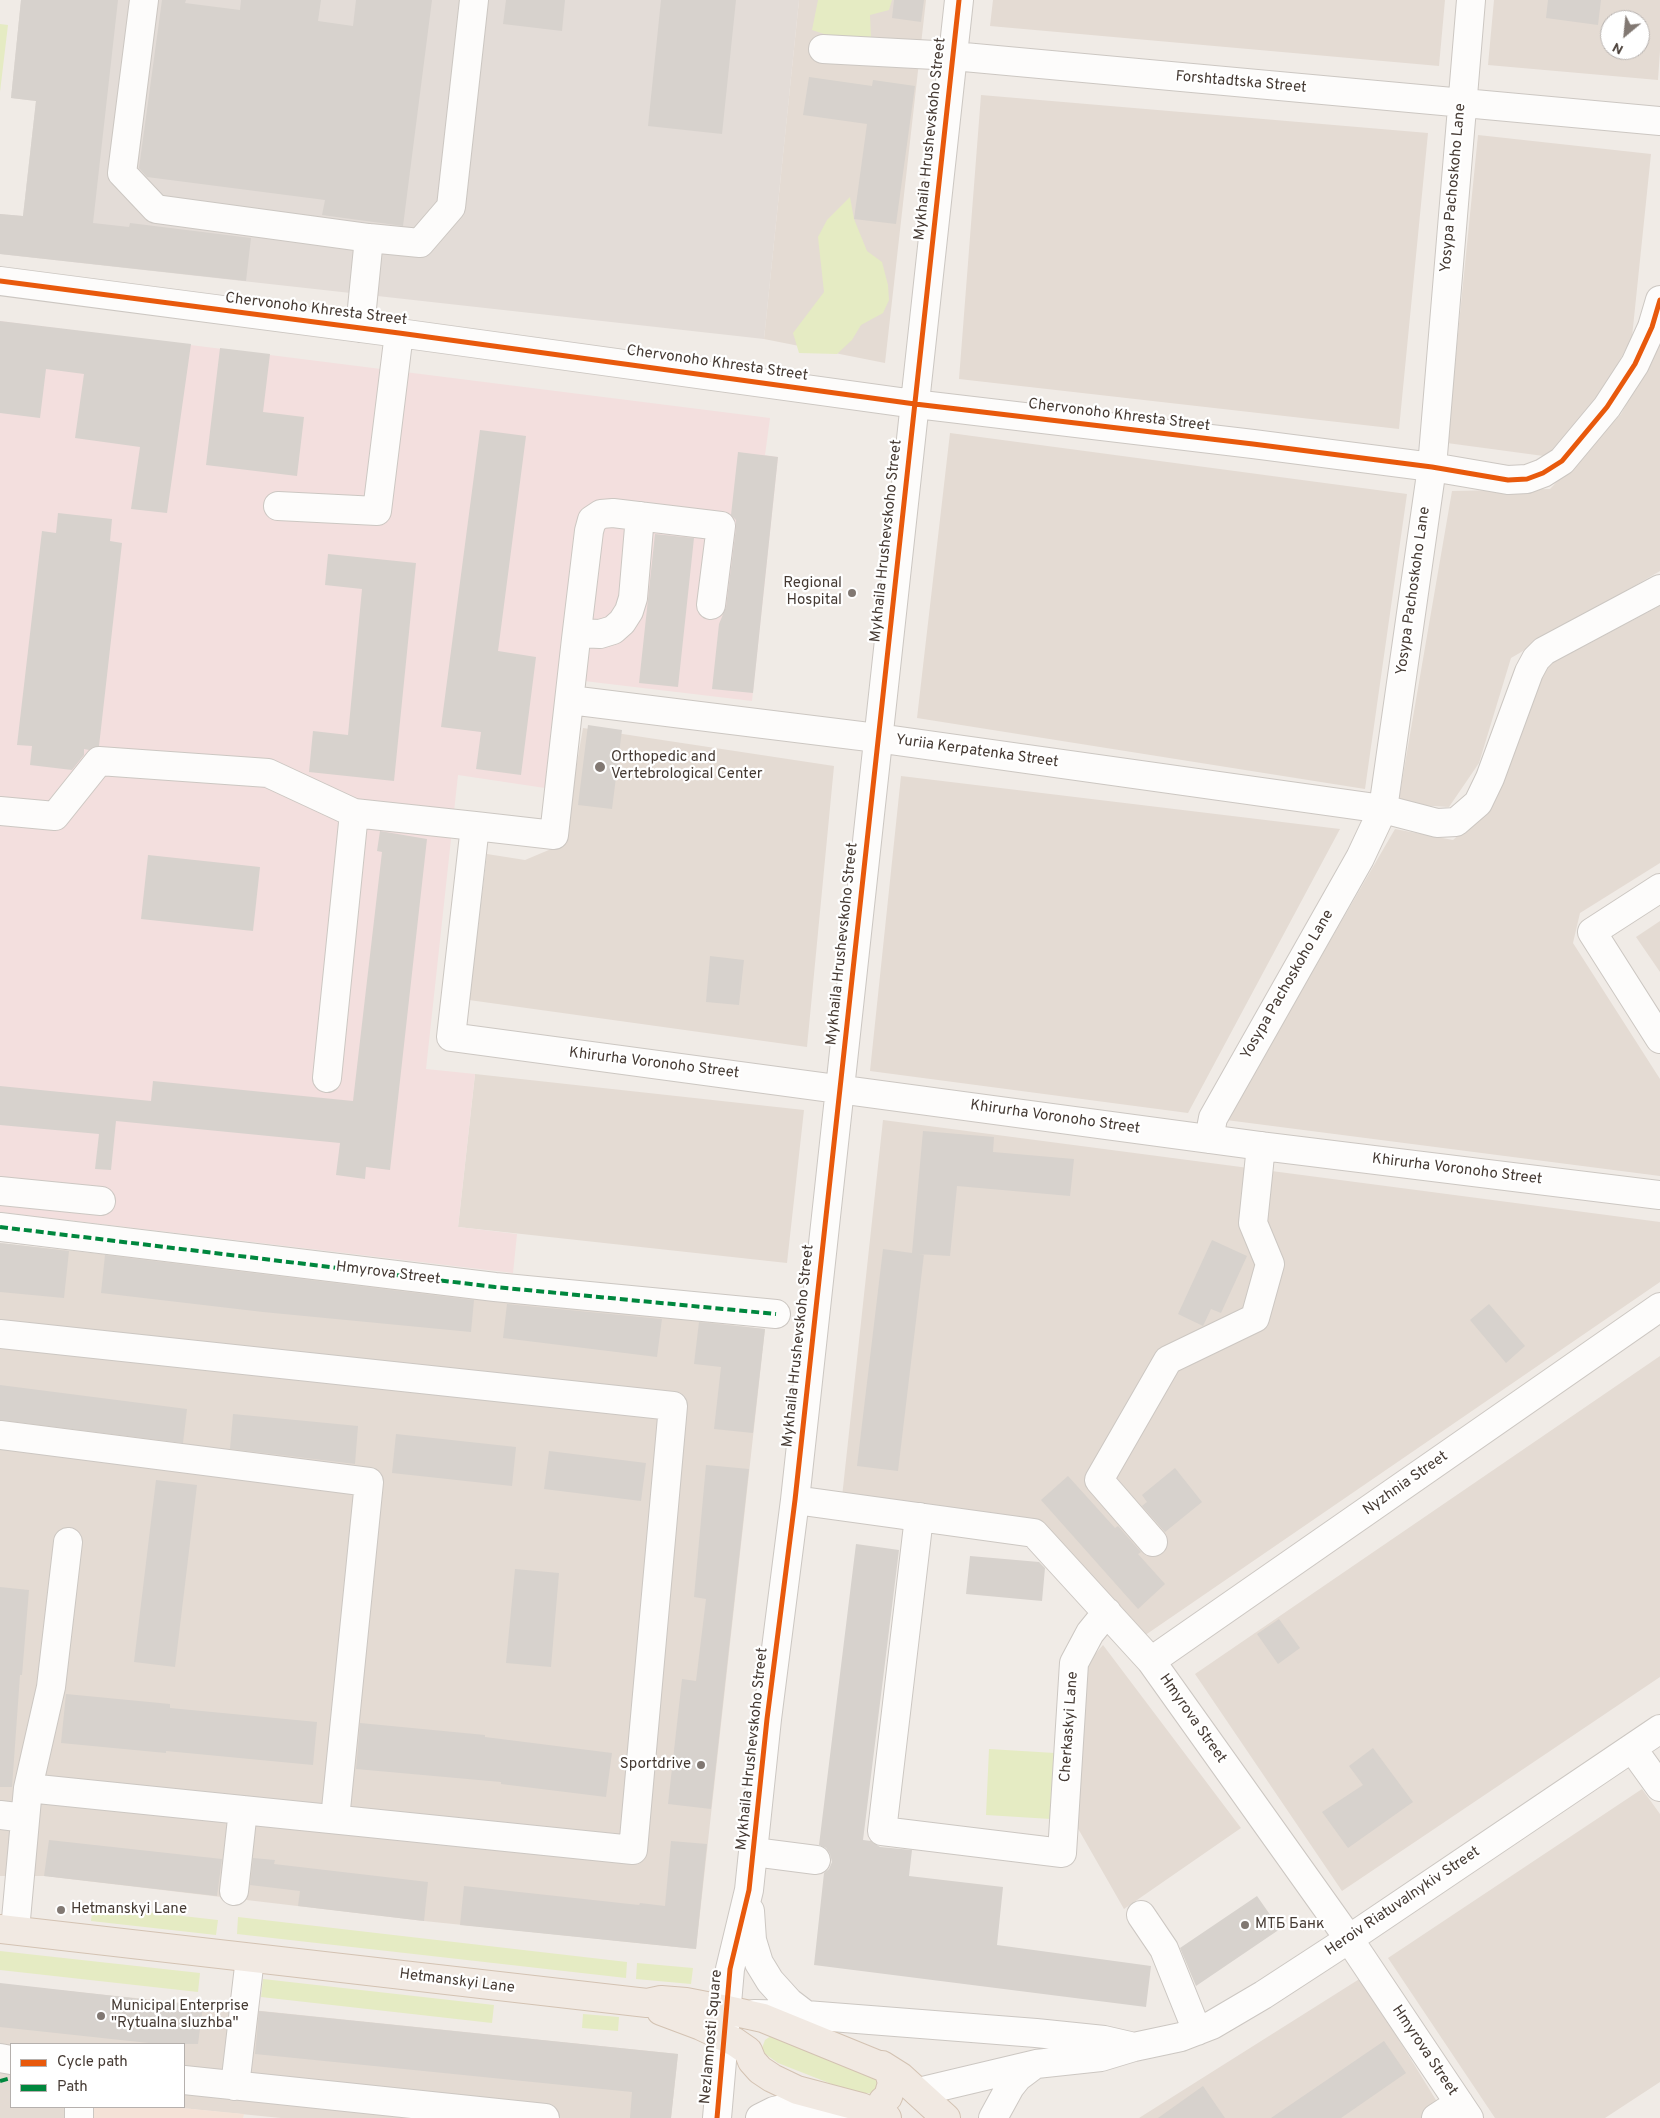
<!DOCTYPE html>
<meta charset="utf-8">
<style>
body{margin:0}
#map{position:relative;width:1660px;height:2118px;overflow:hidden;background:#f0ebe6;font-family:Overpass,sans-serif}
canvas{display:block}
.legend{position:absolute;left:10px;top:2043px;width:175px;height:65px;box-sizing:border-box;background:#fff;border:1px solid #b5b0ad;margin:0;padding:6px 9px;list-style:none;font-size:15px;color:#453a33}
.legend li{display:flex;align-items:center;gap:10px;height:25px}
.legend b{width:25px;border:1px solid #b5b0ad}
.north{position:absolute;left:1600px;top:10px;width:50px;height:50px;box-sizing:border-box;background:#fff;border:1px solid #b5b0ad;border-radius:50%;rotate:208deg;font-size:14px;font-weight:700;line-height:20px;text-align:center;color:#453a33}
.north::after{content:'';display:block;margin:auto;width:18px;height:22px;background:#817872;clip-path:polygon(50% 0,100% 100%,50% 72%,0 100%)}
</style>
<div id="map">
<canvas width="1660" height="2118"></canvas>
<ul class="legend">
<li><b style="height:6px;background:#e8590c"></b>Cycle path</li>
<li><b style="height:6px;background:#00873e"></b>Path</li>
</ul>
<div class="north">N</div>
</div>
<script>
const c = document.querySelector('canvas').getContext('2d');
c.lineJoin = 'round';
function fill(path, color) {
  c.fillStyle = color;
  c.fill(path, 'evenodd');
}
function shape(rows) {
  const path = new Path2D();
  for (const r of rows) {
    path.moveTo(r[0], r[1]);
    for (let i = 2; i < r.length; i += 2) path.lineTo(r[i], r[i + 1]);
  }
  return path;
}
function trace(path, color, width, dash) {
  c.strokeStyle = color;
  c.lineWidth = width;
  c.lineCap = dash ? 'butt' : 'round';
  c.setLineDash(dash || []);
  c.stroke(path);
}
function label(font, color, halo, rows, align = 'center') {
  c.font = font + ' Overpass,sans-serif';
  c.lineWidth = 4.5;
  c.setLineDash([]);
  c.textBaseline = 'middle';
  c.strokeStyle = halo;
  c.fillStyle = color;
  for (const [text, x, y, turn = 0] of rows) {
    c.save();
    c.translate(x, y);
    c.rotate((+turn || 0) * Math.PI / 180);
    c.textAlign = isNaN(turn) ? turn : align;
    if (halo) c.strokeText(text, 0, 0);
    c.fillText(text, 0, 0);
    c.restore();
  }
}
fill(shape([
 [799,0,926,0,885,363,764,339],
 [993,0,1445,0,1439,66,990,26],
 [1494,0,1660,0,1660,51,1658,80,1488,65],
 [1610,20,1640,20,1640,50,1610,50],
 [981,95,1428,133,1399,429,959,379],
 [1478,135,1651,154,1632,337,1598,402,1551,457,1447,443],
 [1660,341,1660,571,1511,658,1479,763,1449,807,1398,804,1452,491,1550,489,1621,414],
 [950,433,1407,494,1365,789,917,718],
 [1660,606,1660,863,1580,913,1573,943,1660,1079,1660,1176,1226,1120,1395,829,1453,840,1486,811,1544,667],
 [583,728,834,766,807,1047,469,1000,487,854,525,860,563,844],
 [901,776,1340,829,1188,1113,870,1071],
 [1660,921,1660,972,1636,937],
 [475,1074,804,1110,787,1263,458,1227],
 [883,1120,1660,1222,1660,1282,1141,1638,1025,1521,842,1497],
 [0,1243,508,1298,765,1329,696,1949,424,1921,44,1876,0,1876],
 [1660,1356,1660,1677,1342,1891,1195,1674],
 [1103,1645,1241,1828,1124,1909,1072,1818,1084,1667],
 [1642,1789,1660,1814,1660,2082,1605,2118,1495,2118,1388,1958],
 [1361,1978,1447,2118,1139,2118],
 [0,1984,678,2054,671,2118,281,2118,171,2107,184,2107,184,2044,11,2044,11,2107,86,2107,84,2118,0,2118]
]), '#e4dbd3');
fill(shape([
 [86,2107,171,2107,244,2114,243,2118,84,2118]
]), '#f4e2d7');
fill(shape([
 [21,0,799,0,764,339,0,254,0,214,23,216,36,101,11,98]
]), '#e3dcd7');
fill(shape([
 [0,321,770,418,765,455,778,457,752,701,559,678,545,788,458,775,426,1069,475,1074,458,1227,517,1234,513,1273,0,1212]
]), '#f3dfde');
fill(shape([
 [818,0,892,0,889,10,870,15,871,38,858,45,812,30],
 [0,24,8,25,0,92],
 [850,197,854,219,867,251,882,262,888,285,889,300,883,313,861,325,852,340,837,354,799,353,793,333,824,292,818,237,827,220],
 [989,1749,1055,1753,1051,1819,986,1815],
 [93,1906,218,1920,216,1935,91,1921],
 [238,1917,627,1962,626,1978,237,1934],
 [0,1951,200,1973,198,1992,0,1970],
 [637,1963,693,1968,691,1984,636,1979],
 [263,1979,494,2005,492,2023,261,1997],
 [583,2014,619,2017,618,2031,582,2028],
 [774,2034,879,2078,877,2093,857,2094,778,2063,764,2053,762,2048,765,2040]
]), '#e5ebc3');
fill(shape([
 [21,0,118,0,93,223,129,227,130,223,251,238,246,281,0,254,0,214,23,216,36,101,11,98],
 [162,0,186,0,185,3,240,10,241,0,321,0,318,21,353,26,356,0,432,0,403,226,322,215,325,200,147,177,139,168],
 [506,0,565,0,562,31,503,24],
 [661,0,736,0,722,134,648,126],
 [894,0,924,0,921,22,892,18],
 [1548,0,1601,0,1598,25,1546,18],
 [809,77,872,86,873,80,915,86,896,224,854,219,867,124,803,115],
 [0,321,191,344,167,513,131,509,140,447,75,438,84,374,46,369,40,418,0,413],
 [220,348,270,354,263,412,304,417,297,476,206,465],
 [480,430,526,436,498,651,536,657,521,775,476,769,481,732,441,727],
 [738,452,778,457,753,693,712,689,719,624,726,607,736,528,736,520,731,515],
 [58,513,112,519,110,541,122,543,99,746,89,750,84,749,84,755,72,770,30,765,32,746,17,745,42,531,56,533],
 [655,534,694,538,678,687,639,683],
 [328,554,416,563,394,781,309,772,313,731,348,735,362,589,325,585],
 [588,725,622,730,612,809,578,805],
 [380,831,427,839,390,1170,366,1167,365,1179,336,1175,340,1143,116,1121,111,1170,95,1169,99,1134,0,1125,0,1086,151,1101,153,1081,353,1101,382,852,377,851],
 [148,855,260,867,253,931,141,919],
 [710,956,744,960,739,1005,706,1002],
 [923,1131,994,1137,993,1152,1074,1159,1070,1196,957,1186,950,1256,918,1254,924,1254,898,1471,857,1466,883,1249,912,1253],
 [1212,1240,1247,1256,1221,1313,1211,1309,1203,1326,1178,1314],
 [0,1243,69,1251,64,1298,0,1292],
 [105,1255,474,1300,471,1332,263,1312,101,1293],
 [507,1304,662,1319,657,1357,503,1338],
 [1489,1304,1525,1346,1506,1363,1470,1320],
 [699,1322,765,1329,753,1433,714,1429,721,1367,694,1364],
 [0,1385,187,1409,183,1443,0,1420],
 [233,1414,358,1426,355,1464,230,1449],
 [396,1434,516,1447,512,1486,392,1473],
 [549,1451,646,1463,641,1501,544,1489],
 [706,1465,749,1469,711,1809,668,1804,682,1679,696,1681,706,1599,694,1597],
 [1175,1468,1202,1502,1165,1532,1142,1506,1147,1502,1142,1495],
 [1068,1476,1115,1528,1118,1526,1141,1552,1138,1554,1165,1584,1138,1609,1041,1500],
 [156,1480,197,1485,175,1667,134,1662],
 [856,1544,899,1550,863,1840,871,1841,880,1847,912,1850,909,1876,1003,1887,997,1945,1151,1966,1146,2007,814,1965,824,1873,829,1869,832,1862,830,1854,826,1848,819,1845],
 [970,1556,1039,1562,1045,1568,1042,1601,966,1594],
 [515,1569,559,1573,551,1667,506,1663],
 [0,1587,29,1590,22,1675,20,1675,12,1787,0,1787],
 [1279,1619,1300,1648,1278,1664,1257,1634],
 [66,1694,170,1704,170,1708,317,1722,313,1765,166,1751,166,1753,61,1743],
 [360,1723,485,1735,485,1737,612,1753,606,1797,501,1784,501,1782,356,1769],
 [1373,1748,1413,1802,1348,1848,1322,1812,1363,1785,1349,1766],
 [49,1840,222,1859,217,1896,44,1876],
 [671,1841,707,1844,696,1949,460,1925,464,1886,639,1905,640,1903,665,1906],
 [253,1858,275,1860,274,1864,428,1882,424,1921,298,1906,300,1891,250,1885],
 [1257,1896,1280,1929,1196,1986,1180,1948],
 [0,1983,203,2006,198,2044,158,2044,0,2027],
 [259,2011,678,2054,671,2118,630,2118,632,2092,255,2054],
 [1384,2041,1406,2073,1341,2118,1271,2118],
 [1203,2086,1225,2118,1158,2118]
]), '#d7d2cd');
const minor = shape([
 [144,0,122,173,156,209,369,238,420,243,451,207,474,0],
 [823,49,953,56,1660,121],
 [0,281,399,333,915,404,1253,444,1432,467,1508,480,1527,479,1543,473,1562,461,1607,407,1635,364,1652,327,1660,300],
 [360,328,369,238],
 [278,506,377,511,399,333],
 [711,605,721,526,613,513,601,514,592,520,589,531,576,639,554,835,475,826,451,1037,1261,1146,1660,1195],
 [577,633,600,634,613,630,622,622,629,611,633,598,640,516],
 [570,700,877,738,1383,809,1437,823,1456,822,1478,803,1490,778,1529,672,1536,659,1544,651,1660,589],
 [0,811,55,816,99,761,268,773,354,813],
 [1660,888,1592,932,1660,1039],
 [327,1078,354,813,475,826],
 [1209,1139,1213,1118,1360,858,1383,809,1432,467,1471,0],
 [0,1191,101,1201],
 [0,1227,495,1287,776,1314],
 [0,1334,673,1406,633,1850,28,1788,15,1930],
 [0,1435,369,1482,335,1819],
 [795,1500,1034,1533,1151,1661,1349,1939,1469,2118],
 [919,1517,882,1831,1062,1853,1074,1663,1090,1633,1107,1612],
 [1153,1542,1099,1480,1168,1360,1255,1318,1270,1264,1253,1223,1261,1146],
 [1151,1661,1660,1307],
 [1632,1748,1660,1787],
 [28,1788,51,1687,68,1542],
 [0,1815,25,1818],
 [754,1852,816,1860],
 [234,1891,243,1810],
 [750,1911,752,1940,759,1963,770,1981,789,2002,806,2015],
 [1141,1915,1164,1949,1197,2031],
 [754,2014,806,2015,1036,2033,1104,2040,1130,2046],
 [0,2058,11,2060],
 [184,2080,545,2118],
 [235,2086,250,1958],
 [918,2092,1036,2064,1101,2057,1134,2047,1181,2037,1212,2025,1263,1995,1349,1939,1660,1729],
 [79,2118,79,2107],
 [717,2118,730,1969,749,1890,767,1719,795,1500,959,0],
 [760,2118,774,2111,791,2107,846,2107],
 [993,2118,1010,2087,1018,2077,1034,2065],
 [1436,2118,1459,2103]
]);
const major = shape([
 [0,1929,647,2003,661,2000,686,2002,727,2010,763,2018,888,2069,892,2083,888,2097,883,2101],
 [661,2011,701,2026,735,2042,748,2051,752,2061,760,2070,772,2078,797,2090,861,2107,887,2118],
 [882,2065,901,2077,946,2118]
]);
trace(minor, '#ccc7c2', 30);
trace(major, '#d3c2b2', 30);
trace(minor, '#fdfcfb', 28);
trace(major, '#f1e9e2', 28);
trace(shape([
 [0,1227,495,1287,776,1314],
 [0,2081,11,2078]
]), '#00873e', 4, [8, 4]);
trace(shape([
 [0,281,399,333,915,404,1253,444,1432,467,1508,480,1527,479,1543,473,1562,461,1607,407,1635,364,1652,327,1660,300],
 [717,2118,730,1969,749,1890,767,1719,795,1500,959,0]
]), '#e8590c', 5);
for (const [x, y, r, color] of [
 [852,593,5,"#817872"],
 [600,767,6,"#817872"],
 [701,1765,5,"#817872"],
 [61,1910,5,"#817872"],
 [1245,1925,5,"#817872"],
 [101,2016,5,"#817872"]
]) {
  const dot = new Path2D();
  dot.arc(x, y, r, 0, 2 * Math.PI);
  c.fillStyle = color;
  c.fill(dot);
  trace(dot, '#fff', 2);
}
label('15px', '#453a33', '#fff', [
 ["Forshtadtska Street",1241,83,5],
 ["Mykhaila Hrushevskoho Street",931,139,-84],
 ["Yosypa Pachoskoho Lane",1454,188,-85],
 ["Chervonoho Khresta Street",316,310,7],
 ["Chervonoho Khresta Street",717,364,8],
 ["Chervonoho Khresta Street",1119,416,7],
 ["Mykhaila Hrushevskoho Street",887,541,-84],
 ["Yosypa Pachoskoho Lane",1414,591,-82],
 ["Yuriia Kerpatenka Street",977,752,8],
 ["Mykhaila Hrushevskoho Street",843,944,-84],
 ["Yosypa Pachoskoho Lane",1288,985,-60],
 ["Khirurha Voronoho Street",654,1064,7],
 ["Khirurha Voronoho Street",1055,1118,8],
 ["Khirurha Voronoho Street",1457,1170,7],
 ["Hmyrova Street",388,1274,7],
 ["Mykhaila Hrushevskoho Street",799,1346,-84],
 ["Nyzhnia Street",1406,1484,-35],
 ["Hmyrova Street",1192,1719,55],
 ["Cherkaskyi Lane",1070,1727,-86],
 ["Mykhaila Hrushevskoho Street",753,1749,-84],
 ["Heroiv Riatuvalnykiv Street",1403,1902,-34],
 ["Hetmanskyi Lane",457,1982,7],
 ["Nezlamnosti Square",712,2037,-85],
 ["Hmyrova Street",1424,2051,56]
]);
label('15px', '#453a33', '#fff', [
 ["Regional",842,584,"right"],
 ["Hospital",842,601,"right"],
 ["Orthopedic and",611,758],
 ["Vertebrological Center",611,775],
 ["Sportdrive",691,1765,"right"],
 ["Hetmanskyi Lane",71,1910],
 ["МТБ Банк",1255,1925],
 ["Municipal Enterprise",111,2007],
 ["\"Rytualna sluzhba\"",111,2024]
], 'left');
</script>
